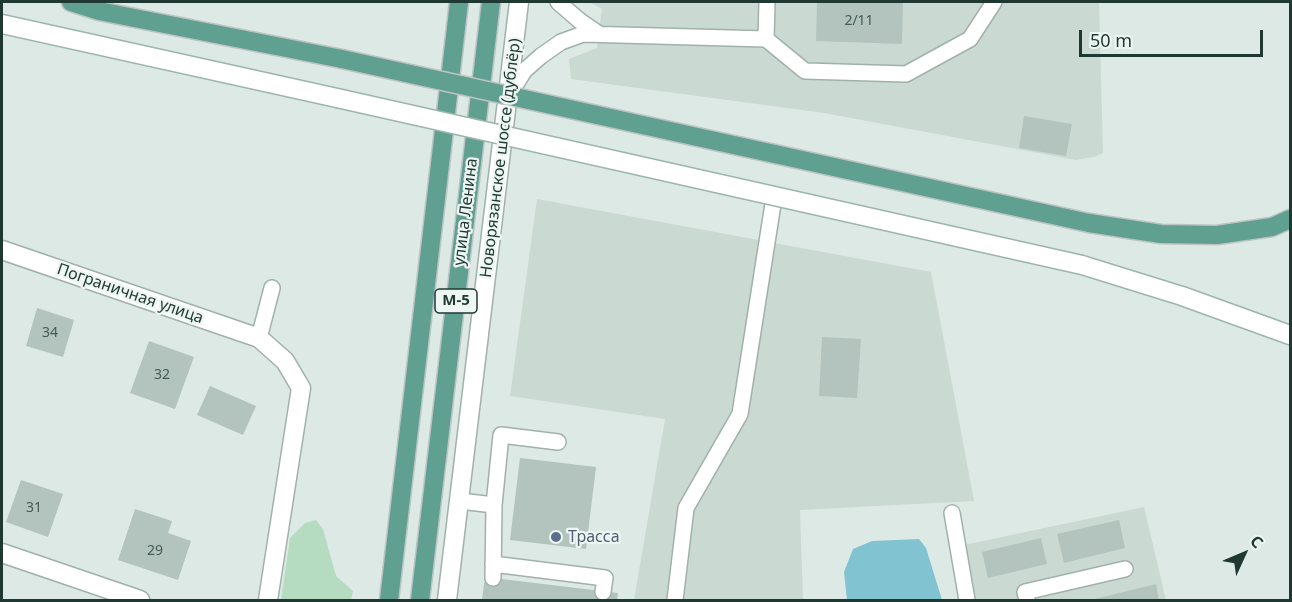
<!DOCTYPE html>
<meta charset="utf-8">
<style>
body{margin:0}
#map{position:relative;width:1292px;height:602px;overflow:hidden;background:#dde9e4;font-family:"Noto Sans",sans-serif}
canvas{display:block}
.frame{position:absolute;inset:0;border:3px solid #1f3932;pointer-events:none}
.north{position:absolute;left:1214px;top:524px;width:60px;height:60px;-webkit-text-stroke:4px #edf6f2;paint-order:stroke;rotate:46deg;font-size:16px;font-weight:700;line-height:24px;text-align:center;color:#1f3932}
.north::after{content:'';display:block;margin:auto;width:21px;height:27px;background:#1f3932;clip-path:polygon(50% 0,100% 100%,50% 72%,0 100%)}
.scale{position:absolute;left:1079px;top:30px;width:184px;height:27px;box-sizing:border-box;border:3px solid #1f3932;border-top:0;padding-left:8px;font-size:18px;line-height:21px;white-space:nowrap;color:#1f3932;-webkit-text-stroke:4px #edf6f2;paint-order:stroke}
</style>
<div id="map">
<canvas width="1292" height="602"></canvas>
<div class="frame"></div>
<div class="north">С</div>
<div class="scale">50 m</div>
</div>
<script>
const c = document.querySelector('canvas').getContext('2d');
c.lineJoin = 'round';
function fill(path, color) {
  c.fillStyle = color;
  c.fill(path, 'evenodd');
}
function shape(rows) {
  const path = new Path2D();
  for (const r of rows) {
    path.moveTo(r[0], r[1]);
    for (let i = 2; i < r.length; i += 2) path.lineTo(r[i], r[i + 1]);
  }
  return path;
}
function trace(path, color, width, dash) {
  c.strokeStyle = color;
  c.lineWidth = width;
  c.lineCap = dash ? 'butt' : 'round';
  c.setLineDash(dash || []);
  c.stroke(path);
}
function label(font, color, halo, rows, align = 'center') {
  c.font = font + ' "Noto Sans",sans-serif';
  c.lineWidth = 4.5;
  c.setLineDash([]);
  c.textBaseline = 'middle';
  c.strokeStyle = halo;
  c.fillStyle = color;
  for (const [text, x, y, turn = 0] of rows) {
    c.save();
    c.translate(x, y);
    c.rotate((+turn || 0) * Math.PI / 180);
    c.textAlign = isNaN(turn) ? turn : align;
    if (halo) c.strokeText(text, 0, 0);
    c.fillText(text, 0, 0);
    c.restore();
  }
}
fill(shape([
 [589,2,1099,2,1103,153,1094,157,1076,160,824,113,571,79,569,59,597,48,602,9],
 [537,199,931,272,974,501,800,510,803,600,634,600,665,419,510,396],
 [1144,507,1166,600,975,600,964,545]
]), '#cbd9d3');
fill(shape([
 [316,520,323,529,336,576,353,591,351,600,281,600,290,538,305,523]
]), '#b5dcc0');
fill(shape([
 [919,539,926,548,942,600,847,600,844,572,853,549,872,541]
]), '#82c3d1');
fill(shape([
 [817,2,903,2,902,44,816,41],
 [1024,116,1072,124,1066,156,1019,148],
 [37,308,74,320,63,357,26,346],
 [822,337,861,339,857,398,819,396],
 [149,341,194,357,175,409,130,393],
 [210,386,256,406,243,435,197,415],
 [520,458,596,467,586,549,510,540],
 [21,480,63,494,48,537,6,522],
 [135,509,172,521,168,533,191,541,178,580,118,560],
 [1119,520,1125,548,1064,563,1057,534],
 [1041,538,1047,564,988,578,982,552],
 [485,577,618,593,617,600,482,600],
 [1156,584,1159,600,1091,600]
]), '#b2c4bd');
const lane = shape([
 [558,2,580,21,599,34],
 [766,39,767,2],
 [508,97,524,71,541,56,561,42,583,34,766,39,805,71,906,74,970,39,994,2],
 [259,338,272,288],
 [460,501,494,505,493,578],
 [494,505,501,435,558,442],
 [952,513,967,600],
 [493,564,605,578,603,592],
 [675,600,686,508,740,414,773,204],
 [1027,600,1025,592,1125,569]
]);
const street = shape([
 [2,250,259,338,285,361,301,388,268,600],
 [2,553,140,600],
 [447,600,519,2]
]);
const secondary = shape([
 [2,24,337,98],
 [1082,265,1182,296,1290,335]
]);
const primary = shape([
 [71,2,99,11,342,59],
 [1089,223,1161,234,1217,235,1272,227,1290,219],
 [389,600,459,2],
 [420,600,491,2]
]);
trace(lane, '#a0b1ab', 18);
trace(street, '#a0b1ab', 21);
trace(secondary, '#9cb5ad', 21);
trace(primary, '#bcc4c2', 21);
trace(lane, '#fff', 15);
trace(street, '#fff', 18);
trace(secondary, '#fff', 18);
trace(primary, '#60a091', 18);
const secondaryBridge = shape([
 [337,98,1082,265]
]);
const primaryBridge = shape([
 [342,59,1089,223]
]);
trace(secondaryBridge, '#9cb5ad', 21, []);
trace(primaryBridge, '#bcc4c2', 21, []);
trace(secondaryBridge, '#fff', 18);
trace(primaryBridge, '#60a091', 18);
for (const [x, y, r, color] of [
 [556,537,6,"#5c6f8a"]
]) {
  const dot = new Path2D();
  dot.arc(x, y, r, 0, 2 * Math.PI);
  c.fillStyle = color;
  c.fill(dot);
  trace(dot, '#edf6f2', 2);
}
label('14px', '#445c55', null, [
 ["2/11",859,21],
 ["34",50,333],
 ["32",162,375],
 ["31",34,508],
 ["29",155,551]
]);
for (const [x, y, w] of [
 [456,301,42]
]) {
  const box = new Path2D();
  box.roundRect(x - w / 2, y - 12, w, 24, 4.5);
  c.fillStyle = '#edf6f2';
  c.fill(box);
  trace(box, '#1f3932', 1.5);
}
label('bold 15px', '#1f3932', null, [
 ["М-5",456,301]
]);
label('16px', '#1f3932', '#edf6f2', [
 ["Новорязанское шоссе (дублёр)",501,158,-83],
 ["улица Ленина",466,212,-83],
 ["Пограничная улица",130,294,19]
]);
label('16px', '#4e5e75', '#edf6f2', [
 ["Трасса",568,537]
], 'left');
</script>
